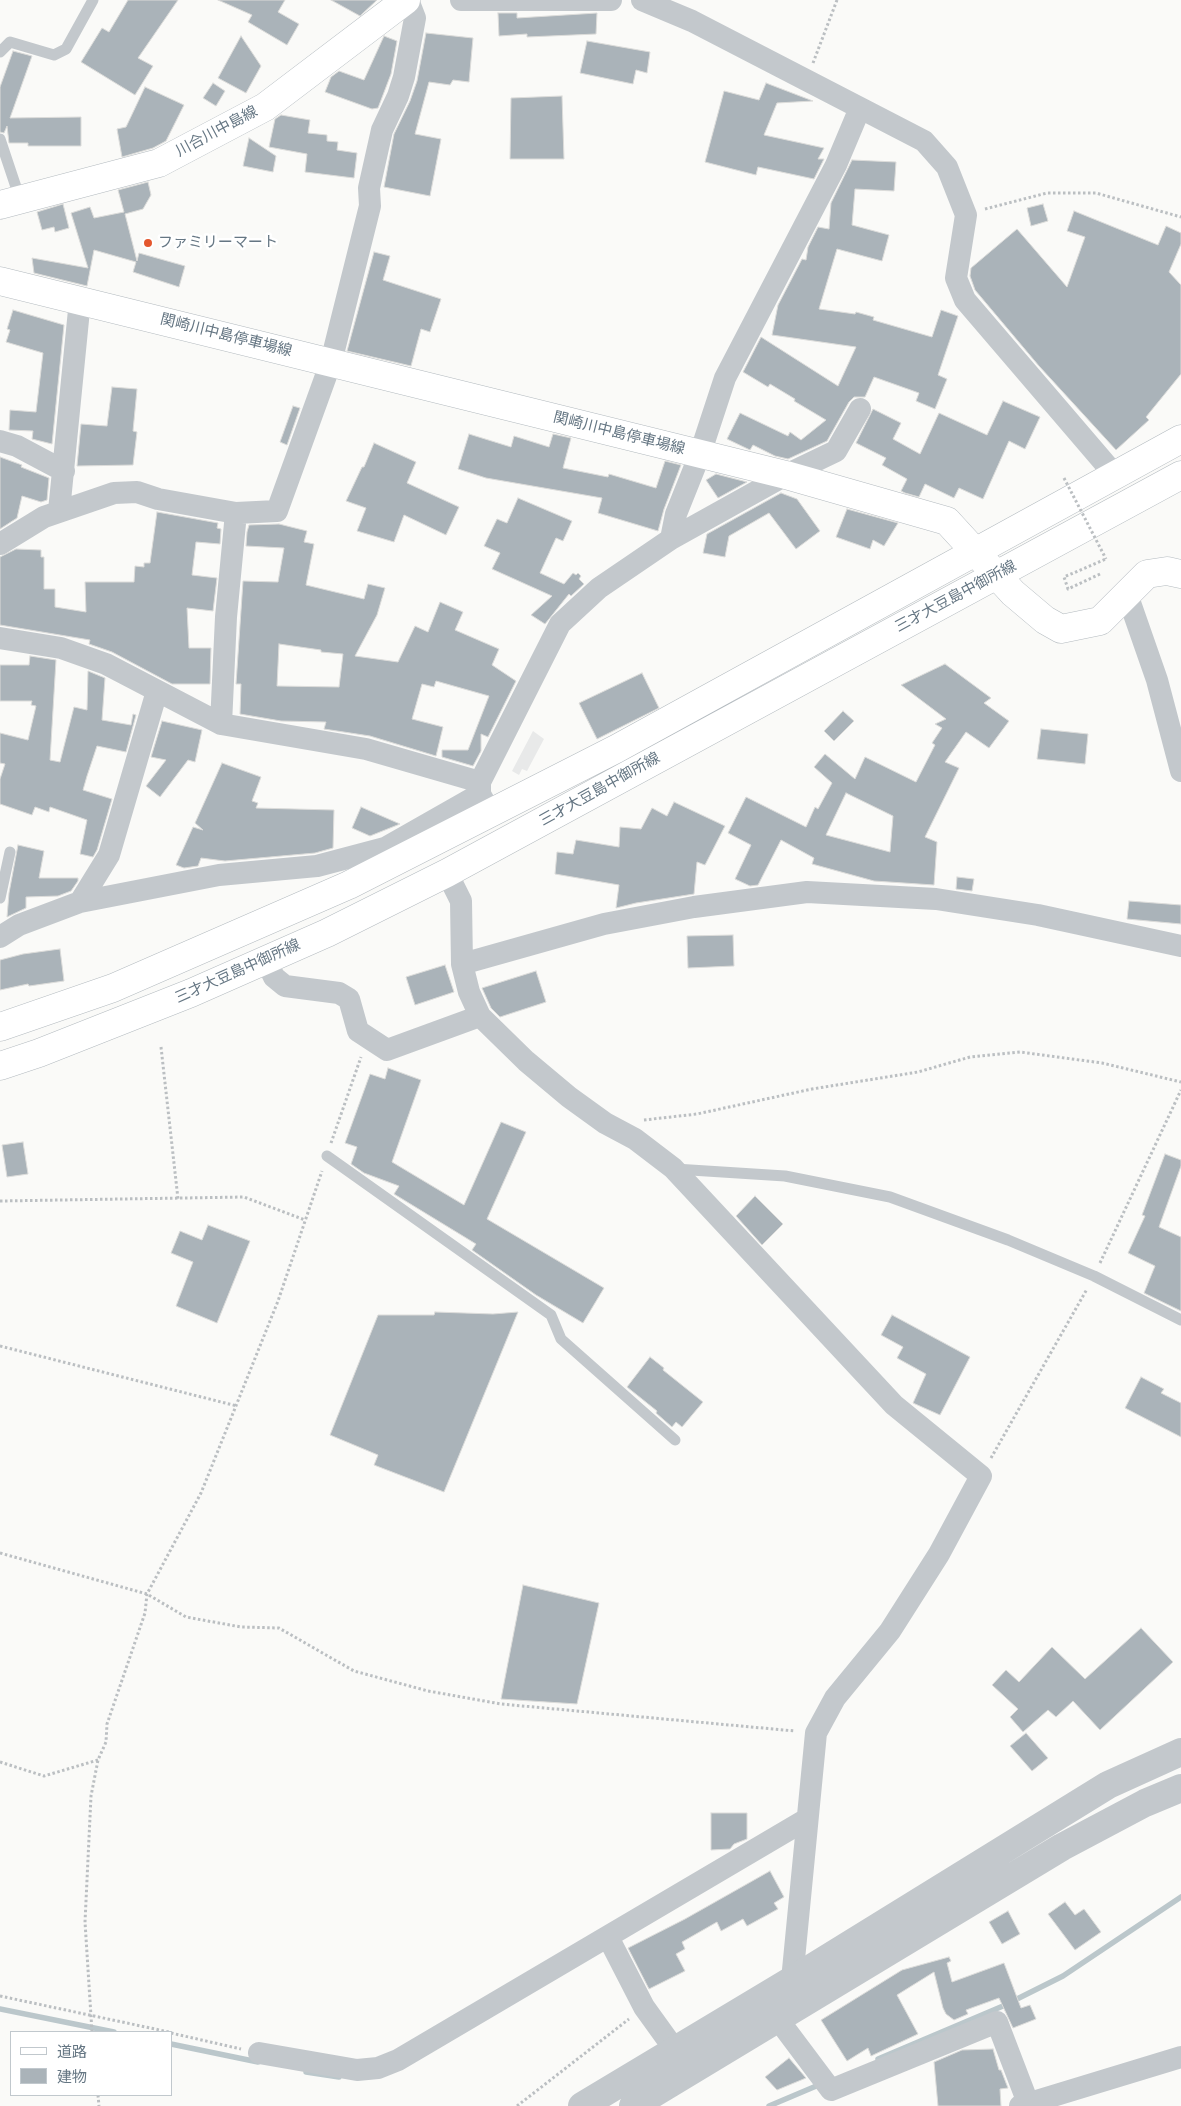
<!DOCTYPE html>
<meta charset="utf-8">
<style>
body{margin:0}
#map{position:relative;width:1181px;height:2106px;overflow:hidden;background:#fafaf8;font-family:"Roboto Condensed","Noto Sans JP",sans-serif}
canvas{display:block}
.legend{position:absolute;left:10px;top:2031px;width:162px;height:65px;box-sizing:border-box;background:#fff;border:1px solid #c1c8cd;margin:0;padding:6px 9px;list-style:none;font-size:15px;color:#657683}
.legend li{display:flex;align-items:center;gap:10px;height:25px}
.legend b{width:25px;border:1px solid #c1c8cd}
</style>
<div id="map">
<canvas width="1181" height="2106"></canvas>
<ul class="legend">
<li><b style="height:6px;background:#fff"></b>道路</li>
<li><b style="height:14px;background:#aab3b9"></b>建物</li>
</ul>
</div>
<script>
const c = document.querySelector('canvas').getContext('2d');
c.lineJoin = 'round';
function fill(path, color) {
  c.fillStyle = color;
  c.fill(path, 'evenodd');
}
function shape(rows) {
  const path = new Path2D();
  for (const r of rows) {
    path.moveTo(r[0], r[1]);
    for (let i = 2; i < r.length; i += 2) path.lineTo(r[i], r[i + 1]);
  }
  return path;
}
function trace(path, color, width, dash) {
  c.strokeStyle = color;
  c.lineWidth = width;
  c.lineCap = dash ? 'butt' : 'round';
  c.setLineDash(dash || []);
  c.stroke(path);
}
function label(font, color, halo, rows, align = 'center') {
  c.font = font + ' "Roboto Condensed","Noto Sans JP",sans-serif';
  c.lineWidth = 5;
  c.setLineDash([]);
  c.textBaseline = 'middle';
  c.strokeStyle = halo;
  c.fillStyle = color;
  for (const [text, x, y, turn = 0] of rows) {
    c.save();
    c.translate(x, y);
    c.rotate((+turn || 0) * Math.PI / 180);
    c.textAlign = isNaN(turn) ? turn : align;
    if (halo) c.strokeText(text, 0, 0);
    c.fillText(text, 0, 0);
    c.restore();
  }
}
fill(shape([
 [533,731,544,739,527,771,522,769,519,775,512,771]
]), '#e8e9e9');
trace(shape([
 [0,2009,114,2032],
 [171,2044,258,2062],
 [878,2059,1003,2006,1063,1976,1181,1897],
 [306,2072,339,2077],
 [769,2106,821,2084]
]), '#bbc7cb', 5.5);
const building = shape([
 [128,0,178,0,138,58,153,66,135,95,81,62,102,28,109,32,128,0],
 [218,0,285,0,278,12,299,24,287,45,248,22,252,15,218,0],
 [331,0,377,0,360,16,331,0],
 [498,13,517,13,517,18,597,13,596,34,527,37,527,34,499,36,498,13],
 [426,33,473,38,469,82,453,80,450,85,429,82,415,134,441,139,430,196,384,187,394,134,410,101,417,81,426,33],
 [241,36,261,66,246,93,218,78,241,36],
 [384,36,397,41,391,74,378,108,372,109,325,92,331,77,339,71,364,80,384,36],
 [587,41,650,52,647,73,636,70,633,84,580,73,587,41],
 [13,51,32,56,10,118,81,117,81,146,28,146,28,143,9,143,7,126,4,133,0,132,0,87,13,51],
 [213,83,225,91,216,106,203,98,213,83],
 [766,83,813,101,777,103,764,135,824,148,818,159,824,159,814,179,758,167,756,175,705,162,724,91,759,100,766,83],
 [145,87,184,105,166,141,153,148,122,157,117,129,126,127,145,87],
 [562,96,564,159,510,159,511,98,562,96],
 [281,115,310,120,308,133,327,135,327,141,338,142,337,150,357,153,354,178,305,172,307,154,269,147,275,119,281,115],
 [249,138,276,156,273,172,243,166,249,138],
 [852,160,896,162,894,191,855,189,852,225,889,235,882,261,837,249,819,309,855,314,856,312,874,317,873,320,932,337,941,310,958,316,938,375,947,379,935,409,916,401,919,393,874,377,865,397,854,397,849,402,827,441,788,459,775,456,753,445,750,450,727,439,740,413,788,436,790,432,801,440,826,420,794,401,795,399,770,384,768,387,743,372,761,337,838,386,856,347,772,335,778,305,802,259,806,260,808,247,818,227,829,229,831,203,852,160],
 [148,182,151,195,143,209,125,214,137,261,139,253,185,266,179,287,133,272,136,262,94,250,87,286,34,273,32,258,88,268,71,213,90,207,94,218,124,212,118,190,148,182],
 [63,204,69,228,55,232,54,227,42,230,37,212,63,204],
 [1043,204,1048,221,1031,226,1027,208,1043,204],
 [1074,211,1158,245,1166,226,1181,233,1181,244,1169,272,1181,285,1181,374,1146,417,1149,420,1116,450,1039,366,975,290,970,276,971,268,1017,229,1067,287,1085,237,1067,231,1074,211],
 [374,252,390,256,383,280,441,299,430,332,421,329,411,366,347,351,374,252],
 [13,310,64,325,52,444,32,439,33,431,9,430,10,410,36,412,43,353,6,342,10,330,7,329,13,310],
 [112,387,137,389,133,431,137,432,133,465,77,466,81,424,107,426,112,387],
 [1003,401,1040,417,1025,449,1009,441,983,499,959,488,954,498,925,484,919,497,905,493,901,491,907,479,882,465,886,458,856,443,873,409,901,423,893,439,920,454,939,413,987,435,1003,401],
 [293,406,300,408,287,445,280,442,293,406],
 [469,434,511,447,514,436,549,447,553,434,571,438,563,468,608,477,609,474,656,488,665,461,681,465,664,509,658,531,598,513,602,498,486,478,458,469,469,434],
 [374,443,416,462,407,483,459,507,446,535,404,515,394,542,357,531,366,508,346,501,362,467,364,467,374,443],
 [0,457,22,465,21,467,49,478,47,500,41,502,22,496,17,518,0,529,0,457],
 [716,474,747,482,718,498,706,480,716,474],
 [781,493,797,499,820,531,796,549,769,513,729,536,725,557,703,553,707,534,781,493],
 [518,498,572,521,563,541,556,538,540,573,564,584,573,573,576,575,578,573,581,576,579,579,584,584,571,596,569,594,545,624,531,615,552,596,492,569,500,553,484,546,497,519,507,523,518,498],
 [847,509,898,523,884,546,873,540,870,549,836,537,847,509],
 [157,512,218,523,217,528,221,529,220,544,196,542,192,575,217,578,213,611,187,608,189,648,211,648,210,684,172,684,112,652,89,644,90,640,0,625,0,557,16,549,41,550,41,557,44,557,44,589,55,589,55,607,86,612,85,582,134,582,135,566,144,567,144,563,150,563,157,512],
 [279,524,307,531,304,542,314,544,306,585,364,599,368,584,385,588,377,615,355,656,398,662,415,626,428,632,440,602,463,612,455,630,499,649,492,665,516,681,488,737,481,734,481,751,473,766,442,757,442,750,468,750,489,696,436,681,434,687,422,684,412,719,443,727,436,756,370,736,324,729,326,722,281,721,240,714,241,684,236,684,243,581,278,582,284,548,246,546,247,532,249,525,279,524],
 [279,644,321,650,321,652,343,654,339,687,277,686,279,644],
 [30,656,56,660,50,760,60,762,74,707,87,710,88,671,105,678,102,720,131,725,133,714,136,715,126,752,97,746,87,776,83,790,112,799,97,850,93,857,80,854,87,820,50,807,49,812,35,807,32,815,0,804,0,779,5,764,0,763,0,733,28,740,36,706,31,705,32,701,0,701,0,665,29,665,30,656],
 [945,664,991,698,984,703,1009,721,989,748,966,732,945,762,959,768,925,837,937,842,934,885,874,881,812,864,814,858,781,840,758,885,750,886,735,879,751,845,728,833,746,797,806,827,815,807,818,809,832,783,814,767,825,754,855,779,865,757,916,782,935,745,932,743,942,728,935,724,946,719,901,685,945,664],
 [846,793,893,816,890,852,826,835,846,793],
 [642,673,659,708,597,739,579,703,642,673],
 [843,711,854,721,834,741,824,731,843,711],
 [162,721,202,730,195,762,188,760,160,797,146,786,166,760,151,757,162,721],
 [1041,729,1088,734,1085,764,1037,759,1041,729],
 [222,763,261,777,252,801,258,803,256,808,334,810,333,848,315,853,225,861,201,858,198,866,184,868,176,865,193,827,203,830,195,823,222,763],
 [674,802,725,826,705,865,697,862,694,894,636,903,616,908,619,885,555,874,557,852,573,854,576,840,619,847,620,827,641,829,652,808,667,816,674,802],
 [361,807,400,824,370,836,352,828,361,807],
 [18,845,44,851,39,878,78,878,78,881,71,891,58,896,26,897,26,908,7,917,9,893,18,845],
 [957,877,974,879,972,891,956,889,957,877],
 [1129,901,1181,905,1181,924,1127,919,1129,901],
 [733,935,734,966,688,968,687,936,733,935],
 [60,949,64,981,29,986,28,984,0,990,0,960,23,954,60,949],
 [445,965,454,992,415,1005,406,977,445,965],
 [536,971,546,1002,500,1017,491,1008,482,988,536,971],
 [388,1068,421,1080,392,1162,464,1205,501,1122,526,1132,487,1219,604,1288,583,1323,536,1295,472,1250,476,1244,394,1194,399,1186,364,1173,351,1164,357,1147,345,1143,370,1074,385,1079,388,1068],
 [23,1142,28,1174,7,1177,2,1145,23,1142],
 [1165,1154,1181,1160,1181,1166,1159,1227,1181,1237,1181,1311,1144,1293,1155,1266,1128,1253,1145,1216,1142,1215,1165,1154],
 [755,1196,783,1224,762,1245,736,1216,755,1196],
 [208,1225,250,1241,217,1323,176,1306,193,1262,171,1253,180,1231,202,1240,208,1225],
 [435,1312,493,1314,518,1312,444,1492,374,1465,378,1455,330,1435,378,1315,434,1315,435,1312],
 [892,1315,970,1357,940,1415,913,1403,926,1374,897,1358,903,1347,881,1335,892,1315],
 [650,1357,664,1368,663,1370,703,1402,682,1427,676,1422,672,1427,656,1413,657,1411,627,1387,650,1357],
 [1141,1377,1164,1389,1161,1393,1181,1403,1181,1437,1125,1408,1141,1377],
 [523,1585,599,1603,577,1704,501,1699,523,1585],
 [1141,1628,1173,1662,1100,1730,1073,1701,1056,1717,1048,1710,1023,1732,1010,1717,1018,1709,992,1685,1006,1670,1019,1682,1052,1647,1085,1679,1141,1628],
 [1026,1733,1048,1758,1032,1771,1010,1746,1026,1733],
 [711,1813,747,1813,747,1839,734,1844,730,1849,711,1850,711,1813],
 [770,1871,784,1897,774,1903,778,1909,747,1926,743,1919,721,1931,717,1922,682,1942,685,1949,676,1954,685,1971,649,1989,628,1948,685,1919,770,1871],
 [1065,1902,1075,1915,1084,1909,1101,1932,1075,1950,1048,1914,1065,1902],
 [1008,1911,1020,1934,1002,1944,989,1922,1008,1911],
 [949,1957,951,1961,947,1963,952,1982,1004,1963,1021,2008,1030,2005,1036,2019,1013,2028,999,1998,966,2010,968,2014,954,2020,946,2014,943,2008,934,1972,897,1995,918,2034,871,2056,868,2048,847,2061,821,2020,902,1970,949,1957],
 [993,2049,999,2070,1001,2070,1008,2088,1000,2089,1001,2106,938,2106,934,2062,962,2050,993,2049],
 [789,2058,806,2078,777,2090,765,2077,789,2058]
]);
fill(building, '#aab3b9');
trace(building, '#dcdcda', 1);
const secondary = shape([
 [0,205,159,163,265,107,406,0],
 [0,281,786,475,947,521,1013,593,1045,620,1061,629,1100,621,1147,574,1167,571,1181,574],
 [0,1027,113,988,349,885,616,749,1181,439],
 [0,1066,39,1053,191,993,327,933,447,873,1181,475]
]);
trace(secondary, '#b3babf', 29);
trace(shape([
 [813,63,837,0],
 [985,209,1047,193,1096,193,1181,217],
 [1100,574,1068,589,1064,577,1106,559],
 [161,1047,178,1199],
 [644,1120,697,1114,812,1089,918,1072,970,1057,1020,1052,1102,1063,1181,1082],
 [331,1143,361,1057],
 [0,1201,244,1197,305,1220],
 [1100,1263,1181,1090],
 [0,1346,237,1406],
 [991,1458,1087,1289],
 [0,1553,147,1594,186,1617,241,1627,279,1628,354,1671,428,1691,501,1704,795,1731],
 [0,1762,44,1776,98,1760],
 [0,1996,169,2032],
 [92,2032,85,1922,91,1796,98,1760,106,1742,107,1724,145,1613,147,1594,201,1493,278,1301,322,1171],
 [171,2033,241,2049],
 [98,2095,99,2106],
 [517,2106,629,2019]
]), '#bbbfc2', 3, [2.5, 2.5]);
trace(shape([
 [0,52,10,42,54,55,66,49,93,0],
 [0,139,20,199],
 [0,898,10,852],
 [327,1156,551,1315,561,1339,675,1440],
 [675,1169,785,1176,890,1197,1008,1240,1094,1276,1181,1320]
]), '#c3c8cc', 11);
trace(shape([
 [461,0,611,0],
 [642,0,692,21,924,141,947,167,966,215,956,278,965,300,1114,474],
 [0,441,17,446,64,471],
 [59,511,80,300],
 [671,539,786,475,836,451,860,409],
 [0,544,44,517,114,493,137,492,158,499,236,513,277,511,331,362,370,206,369,188,382,130,398,96,404,77,415,18,408,0],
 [1127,594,1157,680,1181,771],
 [0,638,61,648,106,664,221,724,366,749,480,782],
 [221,724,226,617,236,513],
 [490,812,480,794,480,782,560,624,599,588,671,539,676,514,700,454,725,378,836,165,860,108],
 [447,873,461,901,462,964,469,992,480,1016,526,1061,569,1097,605,1123,635,1139,673,1168,894,1405,981,1476,939,1554,890,1631,835,1698,816,1733,792,1980],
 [80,902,109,855,157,691],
 [0,937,19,925,80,902,219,875,317,866,385,848,480,794],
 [266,960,274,977,285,986,339,993,349,999,358,1031,387,1050,480,1016],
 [462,964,604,924,694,907,807,892,936,899,1038,915,1181,946],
 [608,1937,644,2007,675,2050],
 [777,2018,831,2090,997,2022,1028,2103],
 [259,2053,357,2070,378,2068,398,2060,807,1819],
 [1020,2106,1181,2057]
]), '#c3c8cc', 22);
trace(shape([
 [582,2106,792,1980,1108,1785,1181,1752],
 [633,2106,1062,1847,1145,1803,1181,1788]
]), '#c3c8cc', 28);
trace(secondary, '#fff', 28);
trace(shape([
 [1064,478,1106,559]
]), '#bbbfc2', 3, [2.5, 2.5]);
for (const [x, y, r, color] of [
 [148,243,5,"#e4572e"]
]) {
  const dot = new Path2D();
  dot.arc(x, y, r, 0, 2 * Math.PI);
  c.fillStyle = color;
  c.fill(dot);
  trace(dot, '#fff', 2);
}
label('15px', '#657683', '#fff', [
 ["川合川中島線",217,132,-28],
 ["関崎川中島停車場線",226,336,14],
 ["関崎川中島停車場線",619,434,14],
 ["三才大豆島中御所線",956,597,-28],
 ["三才大豆島中御所線",600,790,-29],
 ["三才大豆島中御所線",238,972,-24]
]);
label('15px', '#657683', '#fff', [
 ["ファミリーマート",158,243]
], 'left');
</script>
